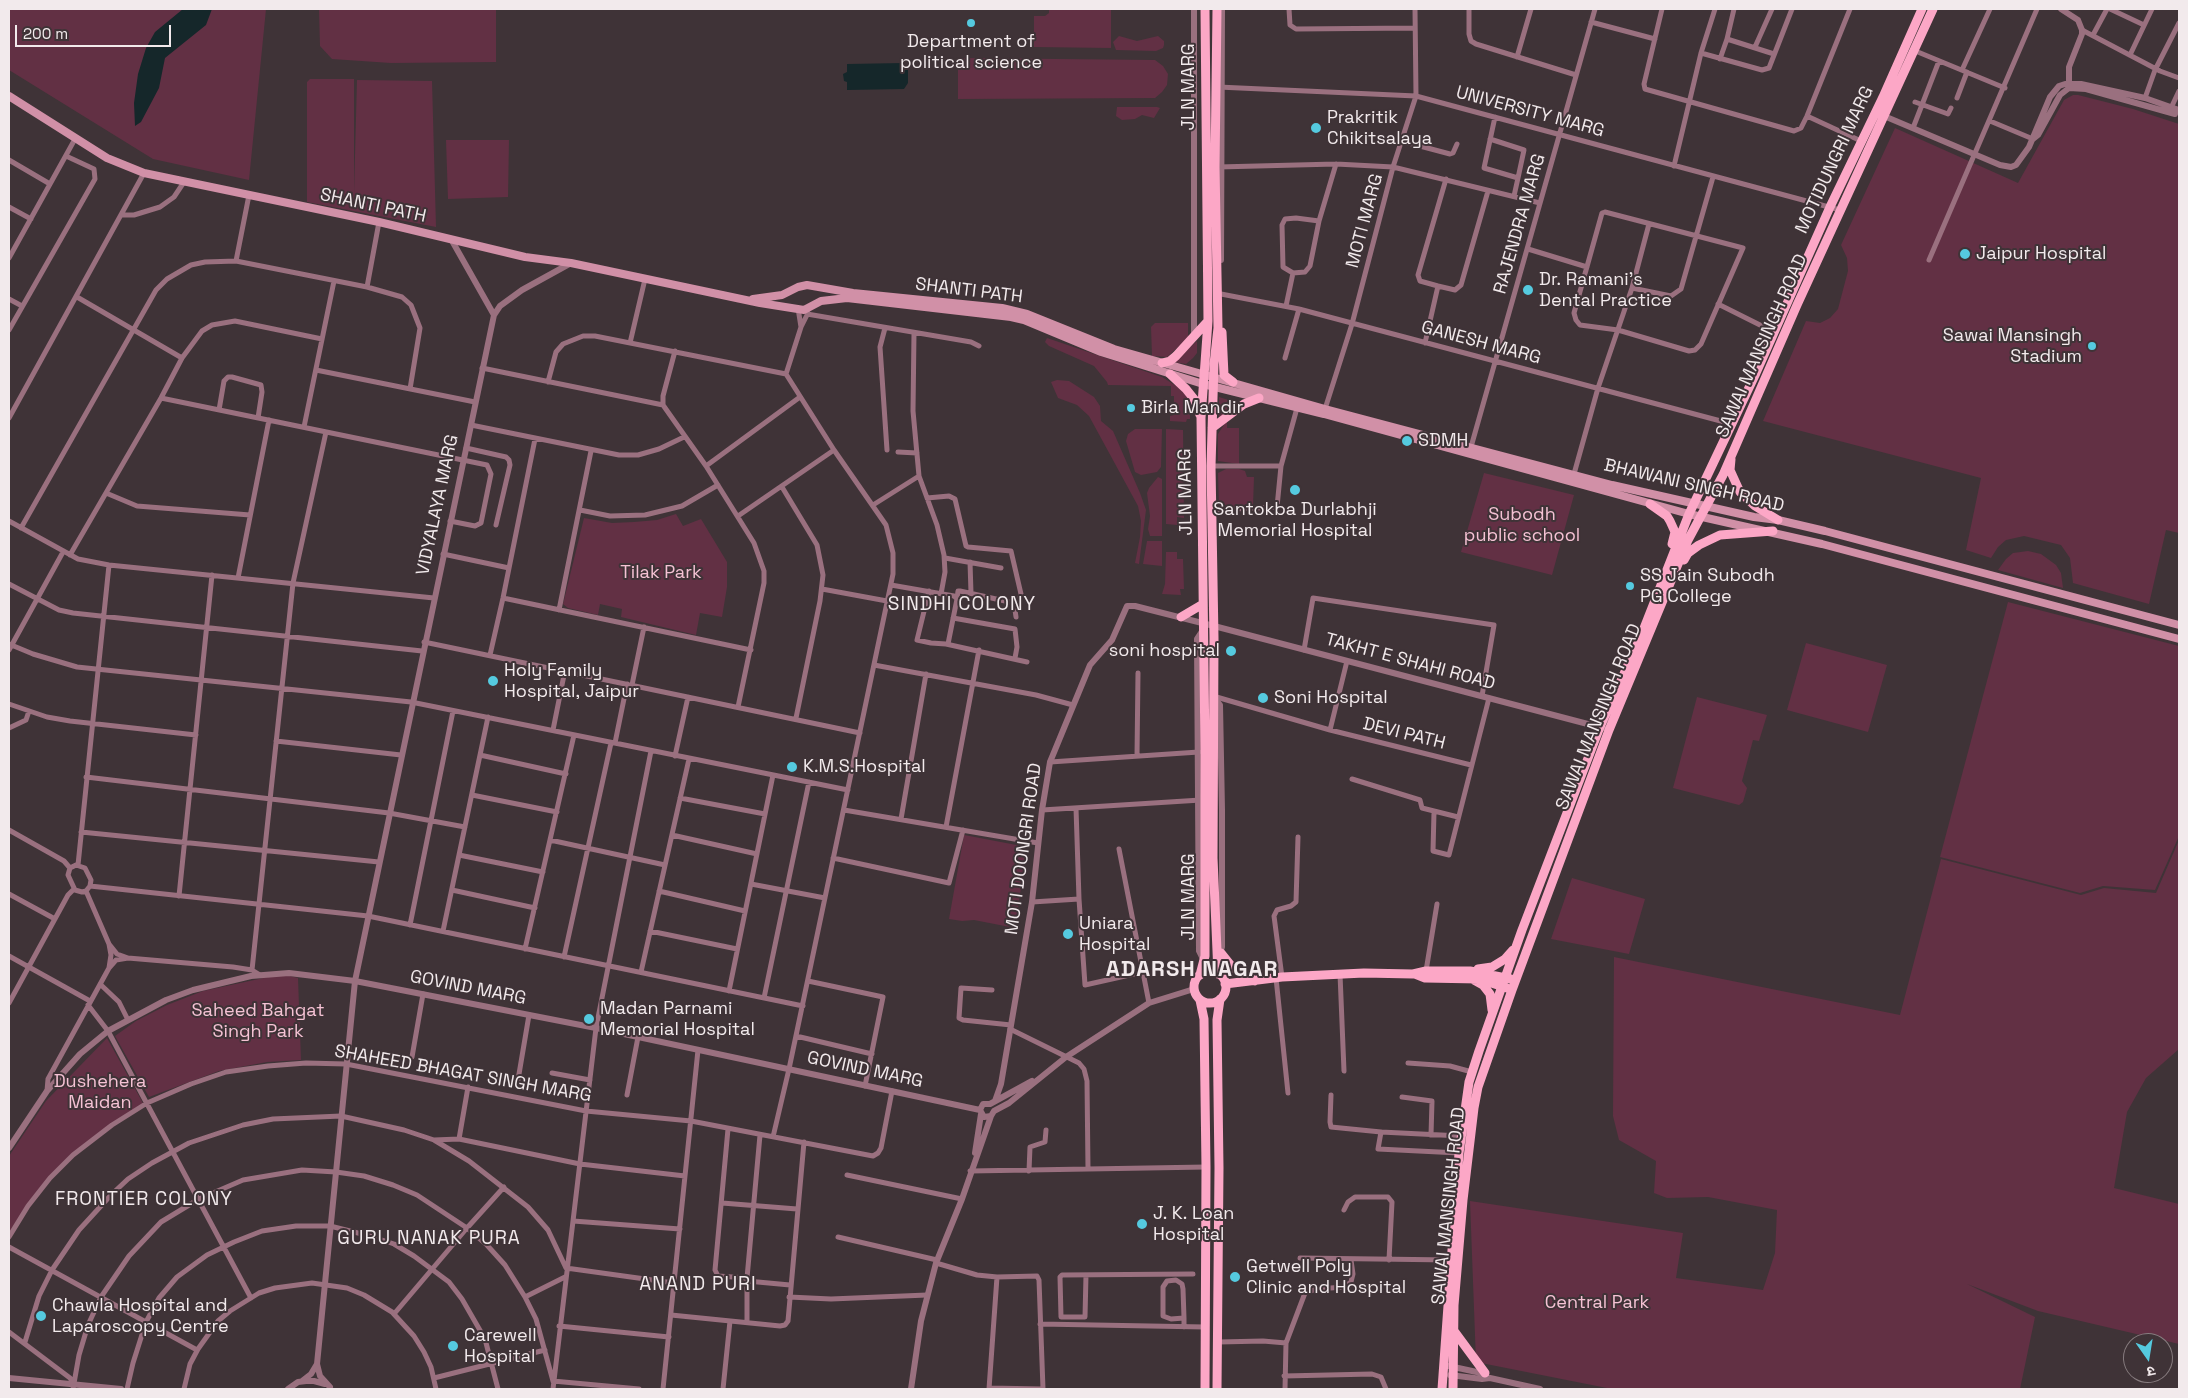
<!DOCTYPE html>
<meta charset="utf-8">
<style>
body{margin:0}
#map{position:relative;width:2188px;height:1398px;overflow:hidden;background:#3f3337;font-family:"Space Grotesk","Noto Sans Devanagari",sans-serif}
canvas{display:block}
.frame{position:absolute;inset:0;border:10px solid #f2eaec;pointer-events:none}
.north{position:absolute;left:2123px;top:1333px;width:50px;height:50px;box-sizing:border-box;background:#3f3337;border:1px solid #877c7f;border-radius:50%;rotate:167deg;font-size:14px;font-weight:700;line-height:20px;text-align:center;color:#f2eaec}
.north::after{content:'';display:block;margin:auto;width:18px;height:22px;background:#55cadf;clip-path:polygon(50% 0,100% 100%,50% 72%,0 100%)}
.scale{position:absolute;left:15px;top:25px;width:156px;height:22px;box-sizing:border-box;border:2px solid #f2eaec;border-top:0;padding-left:6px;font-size:15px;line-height:18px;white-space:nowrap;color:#f2eaec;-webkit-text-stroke:4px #3f3337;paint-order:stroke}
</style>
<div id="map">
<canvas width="2188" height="1398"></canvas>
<div class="frame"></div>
<div class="north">उ</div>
<div class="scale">200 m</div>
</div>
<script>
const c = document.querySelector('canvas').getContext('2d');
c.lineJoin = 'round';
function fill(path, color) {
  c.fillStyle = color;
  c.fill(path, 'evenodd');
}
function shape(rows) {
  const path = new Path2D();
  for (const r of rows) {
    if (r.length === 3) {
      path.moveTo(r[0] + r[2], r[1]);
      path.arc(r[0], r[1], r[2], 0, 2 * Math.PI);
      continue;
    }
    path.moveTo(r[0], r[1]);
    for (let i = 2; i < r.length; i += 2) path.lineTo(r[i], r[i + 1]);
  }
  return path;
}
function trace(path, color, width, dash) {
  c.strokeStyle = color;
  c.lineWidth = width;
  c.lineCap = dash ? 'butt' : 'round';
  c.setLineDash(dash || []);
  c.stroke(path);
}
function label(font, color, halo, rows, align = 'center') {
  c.font = font + ' "Space Grotesk",sans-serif';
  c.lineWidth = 4;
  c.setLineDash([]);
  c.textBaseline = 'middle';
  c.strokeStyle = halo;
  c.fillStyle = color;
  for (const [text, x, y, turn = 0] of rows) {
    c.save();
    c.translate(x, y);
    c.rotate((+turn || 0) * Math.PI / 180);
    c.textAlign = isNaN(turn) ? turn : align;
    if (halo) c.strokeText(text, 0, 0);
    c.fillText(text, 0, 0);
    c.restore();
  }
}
fill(shape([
 [9,9,266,9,249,180,153,159,9,70],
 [319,9,496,9,496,62,391,63,332,59,320,46],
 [1049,9,1111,9,1111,48,1034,47,1034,16,1045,16,1049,13],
 [1119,36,1137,41,1158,36,1164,41,1164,45,1163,48,1156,51,1116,50,1113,42],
 [958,58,1155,60,1163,66,1168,74,1167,85,1162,92,1155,98,958,99],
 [310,79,354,79,354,193,357,80,432,81,436,227,307,202,307,82],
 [2073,95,2078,95,2133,109,2179,124,2179,533,2166,530,2149,604,2073,583,2070,558,2061,545,2024,536,2006,540,1998,547,1991,558,1966,550,1981,478,1763,421,1806,321,1820,323,1830,318,1838,309,1848,271,1847,258,1841,245,1895,128,2018,183,2064,100],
 [1117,107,1157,107,1160,108,1154,118,1142,115,1135,119,1122,120,1116,116],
 [446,140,509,140,508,197,448,199],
 [1155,323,1188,323,1188,338,1167,357,1152,356,1151,327],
 [1047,338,1162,377,1178,387,1186,395,1190,407,1190,419,1187,419,1186,422,1170,421,1170,416,1174,415,1174,396,1171,396,1171,386,1108,385,1107,382,1094,366,1049,346,1045,342],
 [1197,341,1197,353,1193,358,1186,364,1173,362],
 [1057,380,1069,381,1094,397,1100,406,1101,421,1113,431,1140,493,1146,510,1139,564,1135,563,1140,537,1141,521,1138,506,1089,416,1077,405,1058,398,1051,382],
 [1219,397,1238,403,1219,419],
 [1227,420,1227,428,1239,428,1239,464,1218,461,1218,434],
 [1135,429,1162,429,1161,467,1157,472,1141,475,1135,472,1126,441,1128,434],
 [1166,429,1183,430,1184,518,1177,517,1177,525,1166,524],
 [1226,469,1239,469,1245,471,1247,477,1254,477,1253,506,1219,507,1218,473],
 [1484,473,1574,495,1552,575,1461,552],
 [1158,477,1162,479,1162,536,1150,536,1148,529,1150,516,1147,493,1149,488],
 [676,514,683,526,701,519,727,562,727,587,722,617,700,613,696,635,621,617,622,609,600,604,598,615,568,608,563,604,584,518,612,523,634,522,657,520],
 [1147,541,1162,541,1162,566,1143,564],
 [2028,551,2041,554,2056,565,2061,573,2063,588,1998,570,2006,559,2013,553],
 [1166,552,1177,552,1177,559,1183,559,1184,589,1180,589,1181,595,1162,594,1165,584],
 [2008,602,2179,646,2179,836,2155,890,2103,886,2080,893,1940,857],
 [1806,643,1887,665,1868,732,1787,710],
 [1697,697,1767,715,1759,741,1753,740,1742,781,1747,788,1743,802,1739,805,1673,788],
 [964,835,1027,847,1015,928,974,920,962,921,949,919],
 [2179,840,2179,1049,2146,1078,2127,1112,2114,1188,2179,1204,2179,1344,2038,1311,1967,1284,2035,1317,2020,1389,1612,1389,1476,1362,1470,1201,1683,1233,1676,1278,1763,1290,1775,1253,1777,1210,1708,1197,1667,1198,1654,1193,1656,1161,1619,1140,1613,1116,1614,957,1900,1015,1941,859,2081,895,2104,888,2156,893],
 [1572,878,1645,899,1629,954,1551,939],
 [282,974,298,978,301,1060,267,1062,219,1071,149,1097,115,1036,136,1021,167,1005,203,991],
 [107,1038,144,1105,70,1155,9,1233,9,1156,46,1101]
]), '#623044');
fill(shape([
 [183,9,212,9,206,25,165,58,159,88,141,122,135,126,134,103,138,74,146,48,155,32],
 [904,63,906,69,908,70,908,83,904,89,847,90,847,82,844,81,843,74,847,72,847,64]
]), '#15272a');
trace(shape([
 [1289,9,1290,25,1296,29,1415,28],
 [1469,9,1469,34,1471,41,1476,44,1576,75],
 [1662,9,1644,84,1645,89,1794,131,1801,128,1807,116,1850,9],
 [1734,9,1727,39,1774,54],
 [2110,9,2144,25],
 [1591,22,1655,39],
 [2082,30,2160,71,2179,78],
 [2093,35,2107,9],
 [1755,47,1772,9],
 [1913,50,2005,88],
 [1701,53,1762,70,1769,68,1792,9],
 [2130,55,2152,9],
 [1517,57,1531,9],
 [1720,59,1727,39],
 [1962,70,1990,9],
 [1218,87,1416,96,1840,210],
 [1957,98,1967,72],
 [2145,98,2155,70,2179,23],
 [1915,102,1948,114,1951,108],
 [2171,108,2179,91],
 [1807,116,1861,141],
 [1990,121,2033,139],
 [1913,128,1939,61],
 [1490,139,1524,150,1518,178,1484,168,1495,117],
 [1401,141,1450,154,1453,153,1457,144],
 [9,160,50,184],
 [1674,166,1701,53,1715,9],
 [1218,167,1336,164,1393,167,1540,203],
 [1446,179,1418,275,1420,281,1438,286,1455,290,1461,285,1488,191],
 [1514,196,1518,178],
 [9,207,31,219],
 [1605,212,1743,248,1701,344,1695,350,1689,351,1618,330,1580,325,1576,320,1574,313,1602,213,1605,212],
 [122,215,134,215,160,207,174,197,184,182],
 [1319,221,1296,218,1285,219,1282,225,1283,267,1293,273,1305,272,1310,266,1319,221,1336,164],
 [1528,249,1587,267],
 [9,258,75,139],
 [1929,260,2037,9],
 [236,261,249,195],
 [367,287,379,222],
 [1632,288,1671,296,1681,289,1713,177],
 [1221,294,1299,309,1732,424],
 [77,297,182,358],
 [9,299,22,306],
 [1718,304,1774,332],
 [1286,306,1293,273],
 [798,308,801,327,808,313],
 [807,314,971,342,979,346],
 [885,328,880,347,887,450],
 [9,330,95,179,94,169,66,156],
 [914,333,913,411,919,476,937,525,944,555,945,572,941,594],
 [630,343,645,279],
 [1425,343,1438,286],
 [675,351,663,396,663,405,706,466,754,543,764,571,764,583,738,707],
 [1285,358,1299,309],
 [482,368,663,405],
 [316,370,475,402],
 [548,382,556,352,563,344,583,336,595,336,786,374],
 [161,398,487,465,491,474,481,523,475,526,450,521],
 [1325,409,1352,324,1393,167,1416,96,1415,9],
 [219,410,224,381,228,377,232,377,261,385,262,392,258,418],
 [9,418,144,173],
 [471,425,619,455,638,455,659,449,684,437],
 [304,427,334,281],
 [1471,447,1595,9],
 [466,448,506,457,509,460,510,465,496,525],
 [898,452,917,453],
 [706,466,800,397],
 [1211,466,1281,466,1297,408],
 [1574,474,1598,388,1632,288,1649,224],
 [782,487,817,545,823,575,820,601,796,718],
 [106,493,137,506,250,515],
 [927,498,949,496,955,499,966,546,968,547,1011,551,1021,594,1019,601,1014,603,1016,617],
 [873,505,919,476],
 [580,510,610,516,645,515,682,506,718,485],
 [1212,510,1277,507,1281,466],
 [738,516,834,450],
 [9,521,78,559,109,565,434,598],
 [21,528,156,290,167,279,191,265,205,262,236,261,367,287,402,297,411,305,420,328,410,389],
 [443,554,509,568],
 [70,555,161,398,182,358,202,331,212,325,235,321,322,339],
 [945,558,1001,568],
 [970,562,971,593],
 [238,578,269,420],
 [9,584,59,610,73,613,422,651],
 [891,585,954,596,957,599,948,644],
 [822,589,887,601],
 [929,591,917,640,931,643,946,644,1027,662],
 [503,598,751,650],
 [957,599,958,591,960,591,1014,603],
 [559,610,591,451],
 [953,618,1015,629,1017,647,1015,658],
 [424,642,860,733],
 [9,644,33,654,77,667,411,702,848,790],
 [9,650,63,552],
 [1304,650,1313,598,1494,625,1482,696],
 [490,655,503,598,535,439],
 [874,665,1036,695,1073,705],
 [632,685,644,627],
 [1213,696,1330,730,1471,765],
 [9,704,47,717,70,721,196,735],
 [9,728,26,720,29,711],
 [553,730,565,670],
 [1330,730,1347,661],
 [276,741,401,755],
 [615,743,627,684],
 [480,755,566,774],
 [675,756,688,697],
 [1137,756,1138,673],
 [1050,762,1199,752],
 [86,777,389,813,465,827],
 [1352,779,1420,800,1422,808,1458,817],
 [472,795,557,812],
 [680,798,765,814],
 [1076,808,1079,899,1085,985,1143,972],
 [844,810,1038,843],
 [1042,810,1201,800],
 [1434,812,1433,851,1449,855,1489,698],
 [901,819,926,674],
 [946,827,979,650],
 [9,830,64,861,70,868],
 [81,832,379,862],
 [672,835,757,854],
 [550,840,665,865],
 [1119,849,1149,1003],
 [459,855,543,872],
 [833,858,949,883,963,830],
 [76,865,85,868,91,880,90,886,86,891,82,892,75,890,68,875,70,868,76,865],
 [78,865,109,565],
 [751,884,825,898],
 [90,886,368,916,803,1006],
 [452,890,535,908],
 [86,891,109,944,111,955,109,968],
 [659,891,745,911],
 [9,894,55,919],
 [179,896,212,575],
 [1032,902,1079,899],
 [410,925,453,711],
 [443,931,488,717],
 [650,931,737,949],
 [109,944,117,954,128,958,233,967,252,970,260,975],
 [525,949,574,735],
 [9,956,90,1001],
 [564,957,611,743],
 [252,970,293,583,326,432],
 [1426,971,1437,904],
 [641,972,689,759],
 [1340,974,1344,1071],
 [1282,977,1274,916,1277,910,1291,906,1296,902,1298,837],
 [1276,978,1288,1093],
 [808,981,883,997,865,1086],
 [100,984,119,1002,128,1020],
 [992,990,961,988,959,1018,963,1020,1011,1025],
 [729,991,773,775],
 [764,998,809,782],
 [9,1003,68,895,74,889],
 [88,1005,108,1031,251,1298],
 [1010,1029,1079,1063,1084,1069,1087,1081,1088,1169],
 [796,1036,872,1054],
 [412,1057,423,994],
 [1408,1063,1450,1066,1472,1072],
 [552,1073,590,1080],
 [518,1080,529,1015],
 [47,1091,48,1079,109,968,116,960,128,958],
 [627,1095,638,1037],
 [1331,1095,1330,1122,1331,1127,1381,1132,1461,1136],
 [1402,1097,1432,1101,1431,1135],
 [728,1129,715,1270,718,1276,747,1278],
 [1381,1132,1378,1149,1459,1153],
 [773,1137,789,1069,893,574,893,553,886,525,834,450,786,374,801,327],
 [459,1139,468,1087],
 [434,1140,459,1139,580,1164,685,1176],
 [970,1171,1206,1167],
 [1029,1171,1030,1147,1045,1142,1046,1130],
 [847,1175,962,1199],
 [722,1203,797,1209],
 [1344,1210,1348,1202,1355,1197,1388,1197,1392,1202,1389,1260],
 [573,1221,680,1229],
 [9,1237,28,1206,50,1178,73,1155,112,1125,147,1103,191,1084,226,1072,268,1066,306,1063,346,1064,586,1111,691,1121,873,1156,878,1153,881,1148,892,1091],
 [838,1237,937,1260],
 [9,1247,197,1350],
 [1300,1258,1451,1260],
 [936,1263,977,1275,997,1277,1037,1276,1039,1280,1043,1389],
 [1086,1275,1085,1317,1061,1317,1060,1277,1062,1275,1193,1274],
 [747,1281,790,1285],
 [525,1297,565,1277],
 [789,1297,831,1299,927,1295],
 [394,1314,467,1228,504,1187],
 [671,1315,780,1326,785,1325,788,1321,804,1142],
 [1184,1318,1171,1319,1163,1316,1163,1287,1167,1281,1176,1280,1182,1284,1183,1289,1184,1318,1184,1327],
 [747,1322,747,1278,760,1135],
 [1040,1324,1205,1327],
 [559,1326,669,1337],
 [9,1332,70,1378,74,1384],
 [25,1342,39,1296,52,1270,79,1230,111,1195,128,1179,152,1163,189,1143,243,1125,273,1119,341,1116,404,1130,434,1140,469,1161,528,1207,548,1230,566,1268,674,1283],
 [1219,1342,1263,1341,1286,1343,1285,1389],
 [1286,1343,1305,1293,1317,1289,1344,1287,1351,1282,1353,1274,1351,1260],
 [1284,1376,1372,1374,1381,1377,1386,1389],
 [434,1378,545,1350],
 [553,1381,639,1389],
 [989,1388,1043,1389],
 [73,1389,79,1355,88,1325,101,1297,129,1256,161,1222,199,1199,243,1180,302,1170,336,1172,364,1176,393,1185,417,1195,467,1228,486,1244,505,1265,525,1297,536,1319,553,1381],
 [127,1389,133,1363,146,1322,159,1298,177,1277,207,1255,234,1242,262,1231,296,1226,330,1226,370,1236,394,1244,414,1256,449,1282,462,1299,485,1339,498,1389],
 [184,1389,190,1364,198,1349,218,1321,230,1311,259,1293,275,1288,312,1283,347,1288,364,1295,392,1312,414,1336,424,1352,431,1367,436,1389],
 [553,1389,596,1028,651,751],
 [663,1389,698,1050],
 [723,1389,730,1321],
 [989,1389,997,1277]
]), '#9a707f', 5);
trace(shape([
 [1194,9,1194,337],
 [2061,9,2078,20,2082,30,2082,34,2069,67,2069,87],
 [1884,116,2000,165,2011,167,2016,165,2029,147,2050,97,2059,86,2065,84,2081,84,2145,98,2179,110],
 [2033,139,2038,135,2060,95,2069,88,2086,89,2175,114],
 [451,239,494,315],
 [1221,260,1222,9],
 [1203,630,1197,639,1199,951,1204,961],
 [1214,697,1220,705,1222,810,1222,947,1219,957],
 [995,1101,1001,1084,1032,902,1042,810,1050,762,1090,665,1112,640,1127,606,1135,606,1214,626,1603,728],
 [980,1110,984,1117,991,1116,994,1111,1009,1103,1066,1057,1149,1003,1194,989],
 [980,1110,983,1104,990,1104,1032,1081],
 [9,1148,47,1091,80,1054,108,1031,166,1000,193,990,251,976,289,973,355,981,596,1028,980,1110],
 [975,1153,981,1114],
 [1449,1366,1486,1374],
 [1450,1375,1482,1379,1490,1378,1540,1389],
 [9,1378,121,1389],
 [302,1381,311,1374,317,1364],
 [330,1387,320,1376,317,1364,355,981,494,315,500,306,522,290,571,263],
 [288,1389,298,1382,306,1381,314,1381,325,1384],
 [911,1389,921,1321,936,1263,962,1199,991,1116]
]), '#9a707f', 6);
trace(shape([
 [9,96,107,158,144,173,379,222,525,257,571,263,760,303,804,310,821,301,847,298,1011,317,1024,320,1101,352,1203,384,1324,414,1689,514,1822,544,2179,639],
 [753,299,782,295,798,287,807,285,853,293,1002,308,1027,314,1114,349,1325,409,1612,485,1754,517,1778,520,1825,531,2179,625]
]), '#d190a7', 8);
trace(shape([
 [1217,9,1215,167,1218,328,1214,364,1211,466,1214,638,1213,858,1218,974],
 [1222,332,1224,375,1233,382],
 [1162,363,1170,361,1176,356,1208,321],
 [1170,374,1186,389,1194,399,1200,415],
 [1212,428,1244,404,1259,398],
 [1731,459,1730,470,1740,492,1755,506,1778,520],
 [1650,504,1667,516,1670,521,1675,532,1672,544],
 [1684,560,1688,553,1699,545,1720,535,1773,531],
 [1181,617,1203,604],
 [1221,953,1233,968,1255,981],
 [1478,969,1492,967,1505,959,1513,950],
 [1210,987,16],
 [1415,974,1425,978,1479,979,1507,988],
 [1200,975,1205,956,1205,752,1201,418,1208,321,1205,9],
 [1474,980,1483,985,1490,994,1492,1010],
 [1225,984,1282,977,1364,973,1413,974,1426,971,1470,971,1511,979],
 [1200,1000,1204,1019,1206,1167,1205,1389],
 [1454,1331,1485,1373],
 [1217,1389,1219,1168,1217,1020,1220,999],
 [1442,1389,1459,1153,1469,1082,1479,1051,1522,930,1600,727,1641,636,1689,514,1756,373,1830,207,1883,97,1922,9],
 [1453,1389,1454,1305,1463,1200,1474,1108,1478,1087,1512,990,1609,730,1688,540,1723,475,1797,305,1933,9]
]), '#fca7c6', 9);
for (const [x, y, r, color] of [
 [971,23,5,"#55cadf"],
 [1316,128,6,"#55cadf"],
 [1965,254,6,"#55cadf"],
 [1528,290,6,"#55cadf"],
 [2092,346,5,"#55cadf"],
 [1131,408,5,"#55cadf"],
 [1407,441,6,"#55cadf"],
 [1295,490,6,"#55cadf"],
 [1630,586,5,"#55cadf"],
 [1231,651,6,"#55cadf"],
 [493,681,6,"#55cadf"],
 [1263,698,6,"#55cadf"],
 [792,767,6,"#55cadf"],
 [1068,934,6,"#55cadf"],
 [589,1019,6,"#55cadf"],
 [1142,1224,6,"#55cadf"],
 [1235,1277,6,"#55cadf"],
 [41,1316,6,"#55cadf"],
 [453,1346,6,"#55cadf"]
]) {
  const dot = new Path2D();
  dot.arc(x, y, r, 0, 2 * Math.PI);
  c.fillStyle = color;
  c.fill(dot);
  trace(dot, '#3f3337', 2);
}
label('18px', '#f2eaec', '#3f3337', [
 ["Department of",971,42,"center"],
 ["political science",971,63,"center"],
 ["Prakritik",1327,118],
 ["Chikitsalaya",1327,139],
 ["Jaipur Hospital",1976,254],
 ["Dr. Ramani's",1539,280],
 ["Dental Practice",1539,301],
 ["Sawai Mansingh",2082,336,"right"],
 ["Stadium",2082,357,"right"],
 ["Birla Mandir",1141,408],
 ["SDMH",1418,441],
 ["Santokba Durlabhji",1295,510,"center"],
 ["Memorial Hospital",1295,531,"center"],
 ["SS Jain Subodh",1640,576],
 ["PG College",1640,597],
 ["soni hospital",1220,651,"right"],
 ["Holy Family",504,671],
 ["Hospital, Jaipur",504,692],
 ["Soni Hospital",1274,698],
 ["K.M.S.Hospital",803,767],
 ["Uniara",1079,924],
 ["Hospital",1079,945],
 ["Madan Parnami",600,1009],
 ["Memorial Hospital",600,1030],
 ["J. K. Loan",1153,1214],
 ["Hospital",1153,1235],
 ["Getwell Poly",1246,1267],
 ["Clinic and Hospital",1246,1288],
 ["Chawla Hospital and",52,1306],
 ["Laparoscopy Centre",52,1327],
 ["Carewell",464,1336],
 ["Hospital",464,1357]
], 'left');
label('18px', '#f2eaec', '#3f3337', [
 ["JLN MARG",1189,87,-90],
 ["UNIVERSITY MARG",1530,112,15],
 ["MOTIDUNGRI MARG",1835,160,-65],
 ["SHANTI PATH",373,206,12],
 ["MOTI MARG",1365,221,-75],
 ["RAJENDRA MARG",1520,224,-74],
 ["SHANTI PATH",969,291,7],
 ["GANESH MARG",1481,343,15],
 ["SAWAI MANSINGH ROAD",1762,346,-66],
 ["BHAWANI SINGH ROAD",1694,486,13],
 ["JLN MARG",1186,492,-91],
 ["VIDYALAYA MARG",438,505,-78],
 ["TAKHT E SHAHI ROAD",1410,662,15],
 ["SAWAI MANSINGH ROAD",1599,717,-68],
 ["DEVI PATH",1404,734,14],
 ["MOTI DOONGRI ROAD",1024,849,-82],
 ["JLN MARG",1189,897,-90],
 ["GOVIND MARG",468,988,11],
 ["GOVIND MARG",865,1070,12],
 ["SHAHEED BHAGAT SINGH MARG",463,1074,10],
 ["SAWAI MANSINGH ROAD",1449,1206,-84]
]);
label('18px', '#f5c2d4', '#3f3337', [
 ["Subodh",1522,515],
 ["public school",1522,536],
 ["Tilak Park",661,573],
 ["Saheed Bahgat",258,1011],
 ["Singh Park",258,1032],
 ["Dushehera",100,1082],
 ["Maidan",100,1103],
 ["Central Park",1597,1303]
]);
c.letterSpacing = '1px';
label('19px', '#f2eaec', '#3f3337', [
 ["SINDHI COLONY",962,605],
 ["FRONTIER COLONY",144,1200],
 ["GURU NANAK PURA",429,1239],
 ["ANAND PURI",698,1285]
]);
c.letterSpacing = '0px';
c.letterSpacing = '1px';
label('bold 22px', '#f2eaec', '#3f3337', [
 ["ADARSH NAGAR",1192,970]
]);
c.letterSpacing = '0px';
</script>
